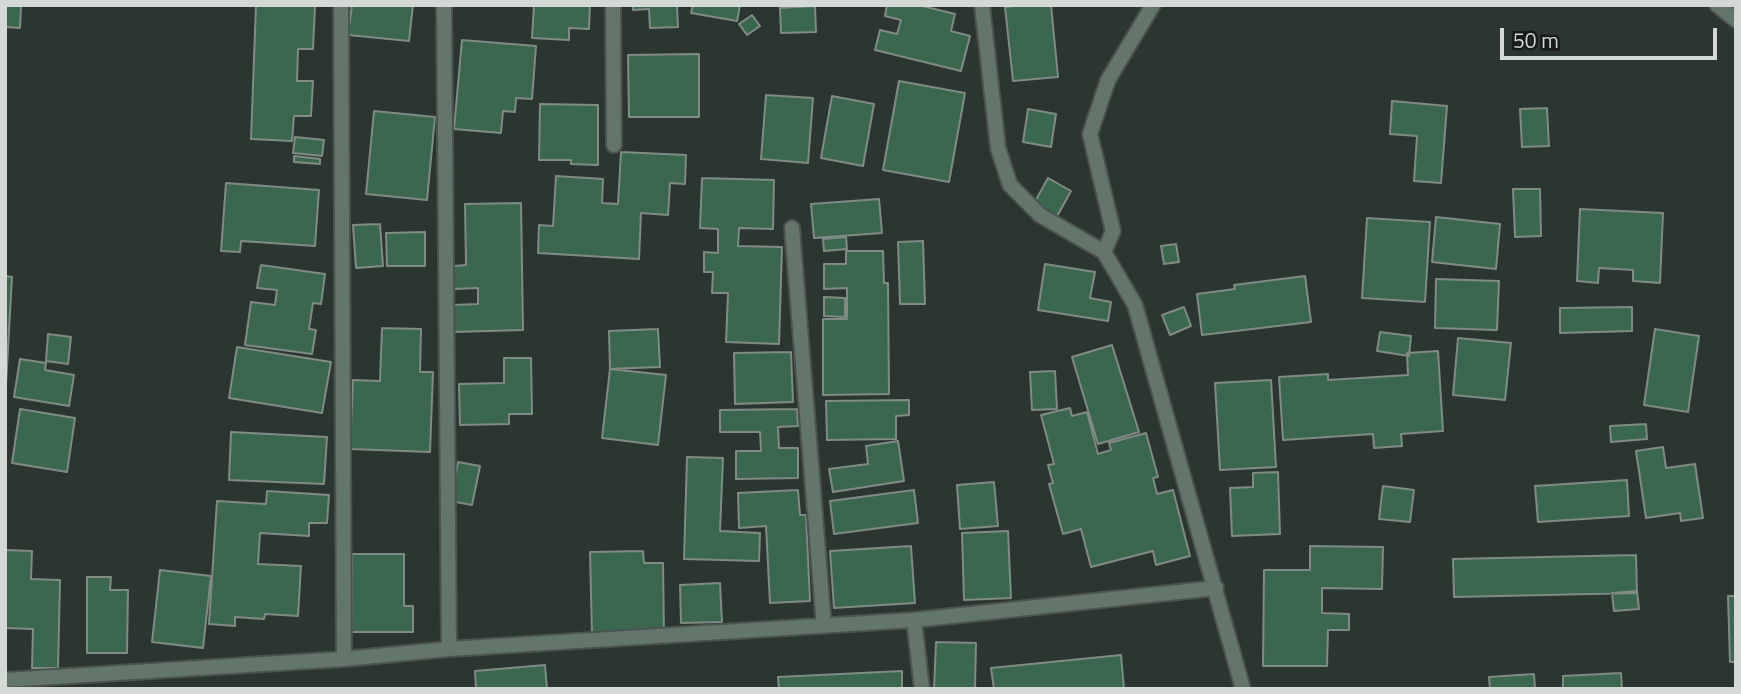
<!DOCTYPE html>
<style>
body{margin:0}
#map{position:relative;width:1741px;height:694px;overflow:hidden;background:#2c3630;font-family:"Titillium Web",sans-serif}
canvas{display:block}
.frame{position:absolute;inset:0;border:7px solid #d3d9d5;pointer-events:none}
.scale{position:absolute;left:1500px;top:28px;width:217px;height:32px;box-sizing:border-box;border:4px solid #d3d9d5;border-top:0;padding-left:9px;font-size:21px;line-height:24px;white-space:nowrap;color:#d3d9d5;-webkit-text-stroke:5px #171c19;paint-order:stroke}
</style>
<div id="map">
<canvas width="1741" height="694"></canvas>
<div class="frame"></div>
<div class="scale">50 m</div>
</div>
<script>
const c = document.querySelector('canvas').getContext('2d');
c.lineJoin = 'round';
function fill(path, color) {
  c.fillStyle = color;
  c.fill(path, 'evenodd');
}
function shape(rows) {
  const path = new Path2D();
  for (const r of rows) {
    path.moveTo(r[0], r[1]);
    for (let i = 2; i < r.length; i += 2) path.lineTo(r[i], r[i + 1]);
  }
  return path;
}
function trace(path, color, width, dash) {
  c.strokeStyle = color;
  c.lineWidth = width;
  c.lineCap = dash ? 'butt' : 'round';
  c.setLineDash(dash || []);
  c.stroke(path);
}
const building = shape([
 [5,5,21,5,20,28,5,27,5,5],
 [256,5,315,5,313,49,298,49,297,81,313,81,311,116,294,116,292,141,251,139,256,5],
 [352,5,413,5,409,41,348,35,352,5],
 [534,5,590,5,589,29,569,28,569,40,532,38,534,5],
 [633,5,677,5,678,27,650,28,649,9,633,10,633,5],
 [693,5,740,5,737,21,691,13,693,5],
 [887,5,918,5,955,14,951,31,970,36,961,71,875,50,880,30,897,34,901,20,885,16,887,5],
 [1022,5,1051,5,1058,77,1013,81,1005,7,1022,5],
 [815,6,816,32,781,33,780,8,815,6],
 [752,15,760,26,747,35,739,24,752,15],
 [462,40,536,46,532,99,516,98,515,112,503,111,501,133,454,129,462,40],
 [699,54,699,117,629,117,628,55,699,54],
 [899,81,965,93,949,182,883,170,899,81],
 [766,95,813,98,808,163,761,159,766,95],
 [832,96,874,104,863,166,821,158,832,96],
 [1392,101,1447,106,1441,183,1414,181,1417,136,1390,134,1392,101],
 [540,104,598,105,598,165,571,164,571,160,539,160,540,104],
 [1547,108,1549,146,1522,147,1520,109,1547,108],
 [1028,109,1056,114,1051,147,1023,142,1028,109],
 [374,111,435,117,427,200,366,194,374,111],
 [295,137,324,140,322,156,293,153,295,137],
 [621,152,686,155,685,184,670,183,668,215,641,213,639,259,538,253,539,225,553,226,556,176,603,179,602,203,618,204,621,152],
 [294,156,320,159,320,164,294,162,294,156],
 [702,178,774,180,773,229,739,228,738,246,782,247,779,344,726,342,728,293,712,293,713,272,704,272,704,252,718,253,718,229,700,228,702,178],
 [1048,178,1071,191,1055,220,1032,207,1048,178],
 [226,183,319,190,315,246,241,241,240,252,221,251,226,183],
 [1513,189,1540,189,1541,236,1515,237,1513,189],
 [879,199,882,233,814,238,811,204,879,199],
 [521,203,523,330,453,332,453,305,478,304,478,288,454,289,454,266,466,265,465,204,521,203],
 [1580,209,1663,213,1660,283,1633,281,1633,270,1599,268,1598,283,1577,281,1580,209],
 [1436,217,1500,224,1496,269,1432,262,1436,217],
 [1367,218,1430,222,1425,302,1362,298,1367,218],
 [380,224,383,266,356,268,353,225,380,224],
 [425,232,425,266,387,266,386,233,425,232],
 [846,237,847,249,824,251,823,239,846,237],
 [923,241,925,304,900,304,898,242,923,241],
 [1176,244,1179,262,1164,264,1161,246,1176,244],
 [846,251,883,251,884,283,888,283,889,394,823,395,823,319,847,319,847,288,824,289,824,264,846,264,846,251],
 [1045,264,1095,272,1090,298,1111,302,1108,321,1038,310,1045,264],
 [261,265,325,274,321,304,313,303,309,329,316,330,312,354,245,345,251,302,275,305,277,290,257,288,261,265],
 [5,276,12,277,5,403,5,276],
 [1305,276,1311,322,1202,335,1197,294,1235,289,1234,285,1305,276],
 [1436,279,1499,281,1497,330,1435,328,1436,279],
 [824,297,845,298,845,317,824,316,824,297],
 [1184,307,1191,326,1170,335,1162,315,1184,307],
 [1632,307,1632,331,1560,333,1560,308,1632,307],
 [382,328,421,329,420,372,433,372,430,452,350,449,353,380,380,381,382,328],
 [658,329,660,367,610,369,609,331,658,329],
 [1655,329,1699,336,1688,412,1644,405,1655,329],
 [1380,332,1411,336,1409,356,1377,351,1380,332],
 [48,334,71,337,68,364,46,361,48,334],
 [1458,338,1511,343,1505,400,1453,395,1458,338],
 [1112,345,1139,432,1098,444,1072,357,1112,345],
 [237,347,331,362,322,413,229,398,237,347],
 [1438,351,1443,431,1401,434,1402,446,1374,448,1373,434,1283,440,1279,377,1328,374,1328,380,1408,375,1407,353,1438,351],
 [791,352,793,402,735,404,734,353,791,352],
 [504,358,531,358,532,414,509,414,509,424,460,425,459,384,504,383,504,358],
 [20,359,46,363,45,370,74,375,69,406,14,397,20,359],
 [610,369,666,375,658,445,602,438,610,369],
 [1055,371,1057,409,1032,410,1030,372,1055,371],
 [1271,380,1276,467,1220,470,1215,383,1271,380],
 [909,400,909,415,896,416,896,439,827,440,826,401,909,400],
 [1070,408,1072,416,1087,412,1098,454,1111,450,1109,443,1146,433,1158,477,1153,478,1157,494,1173,490,1190,556,1156,565,1153,551,1091,567,1081,529,1063,534,1049,484,1053,483,1048,465,1054,464,1041,415,1070,408],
 [20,409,75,418,67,472,12,463,20,409],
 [797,409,798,426,778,427,779,448,798,448,798,478,736,479,736,451,761,451,760,432,720,432,720,410,797,409],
 [1646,424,1647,439,1611,442,1610,426,1646,424],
 [231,432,327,437,324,484,229,480,231,432],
 [898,441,904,481,833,492,829,469,868,464,866,446,898,441],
 [1663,447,1666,468,1695,464,1703,518,1681,521,1680,513,1646,518,1636,451,1663,447],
 [687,457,723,458,720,531,760,533,759,561,684,559,687,457],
 [458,462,480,466,472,505,450,501,458,462],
 [1278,472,1280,534,1232,536,1230,488,1253,487,1253,473,1278,472],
 [1627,480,1629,516,1538,522,1535,486,1627,480],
 [994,482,998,526,960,529,957,485,994,482],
 [1383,486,1414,490,1410,522,1379,519,1383,486],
 [798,490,800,515,806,515,810,601,770,603,766,526,739,528,738,493,798,490],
 [914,490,918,523,834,534,830,501,914,490],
 [267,491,329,495,327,523,309,523,309,536,260,533,258,564,301,566,298,616,265,614,264,619,235,617,235,626,209,624,217,501,266,504,267,491],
 [1008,531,1011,598,964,600,962,533,1008,531],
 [911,546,915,603,834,608,830,551,911,546],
 [1310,546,1383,547,1382,589,1322,588,1322,613,1349,614,1349,630,1328,630,1327,666,1263,666,1264,570,1310,570,1310,546],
 [5,550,32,551,31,579,60,580,58,668,32,668,33,629,5,628,5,550],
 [643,551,644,563,663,563,664,633,592,634,590,552,643,551],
 [352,554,404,554,404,606,413,606,413,632,352,632,352,554],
 [1636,555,1637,593,1454,597,1453,559,1636,555],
 [160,570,211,576,203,648,152,642,160,570],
 [87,577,111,577,110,590,128,590,127,653,87,653,87,577],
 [720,583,722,622,681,623,680,585,720,583],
 [1637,591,1639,609,1614,611,1612,593,1637,591],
 [1728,596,1736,596,1736,662,1730,662,1728,596],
 [936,642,976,643,975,689,934,689,936,642],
 [1121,655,1124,689,994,689,991,668,1121,655],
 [545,665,547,689,476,689,475,671,545,665],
 [902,671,902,689,779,689,778,677,902,671],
 [1621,673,1622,689,1563,689,1563,676,1621,673],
 [1534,674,1535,689,1490,689,1489,677,1534,674]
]);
fill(building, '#3c674f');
trace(building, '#808b84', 2);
const minor = shape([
 [341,5,344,659],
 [444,5,449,649],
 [613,5,614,145],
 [1717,5,1736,20],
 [792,228,824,626],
 [1104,252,1113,231,1090,134,1108,80,1153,5],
 [914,620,922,689],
 [5,680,344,659,449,649,914,620,1216,588]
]);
const tertiary = shape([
 [982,5,998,148,1010,185,1040,215,1104,252,1135,305,1243,689]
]);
trace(minor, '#4a534e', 18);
trace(tertiary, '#4a534e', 18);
trace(minor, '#64766b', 14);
trace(tertiary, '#64766b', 14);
</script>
